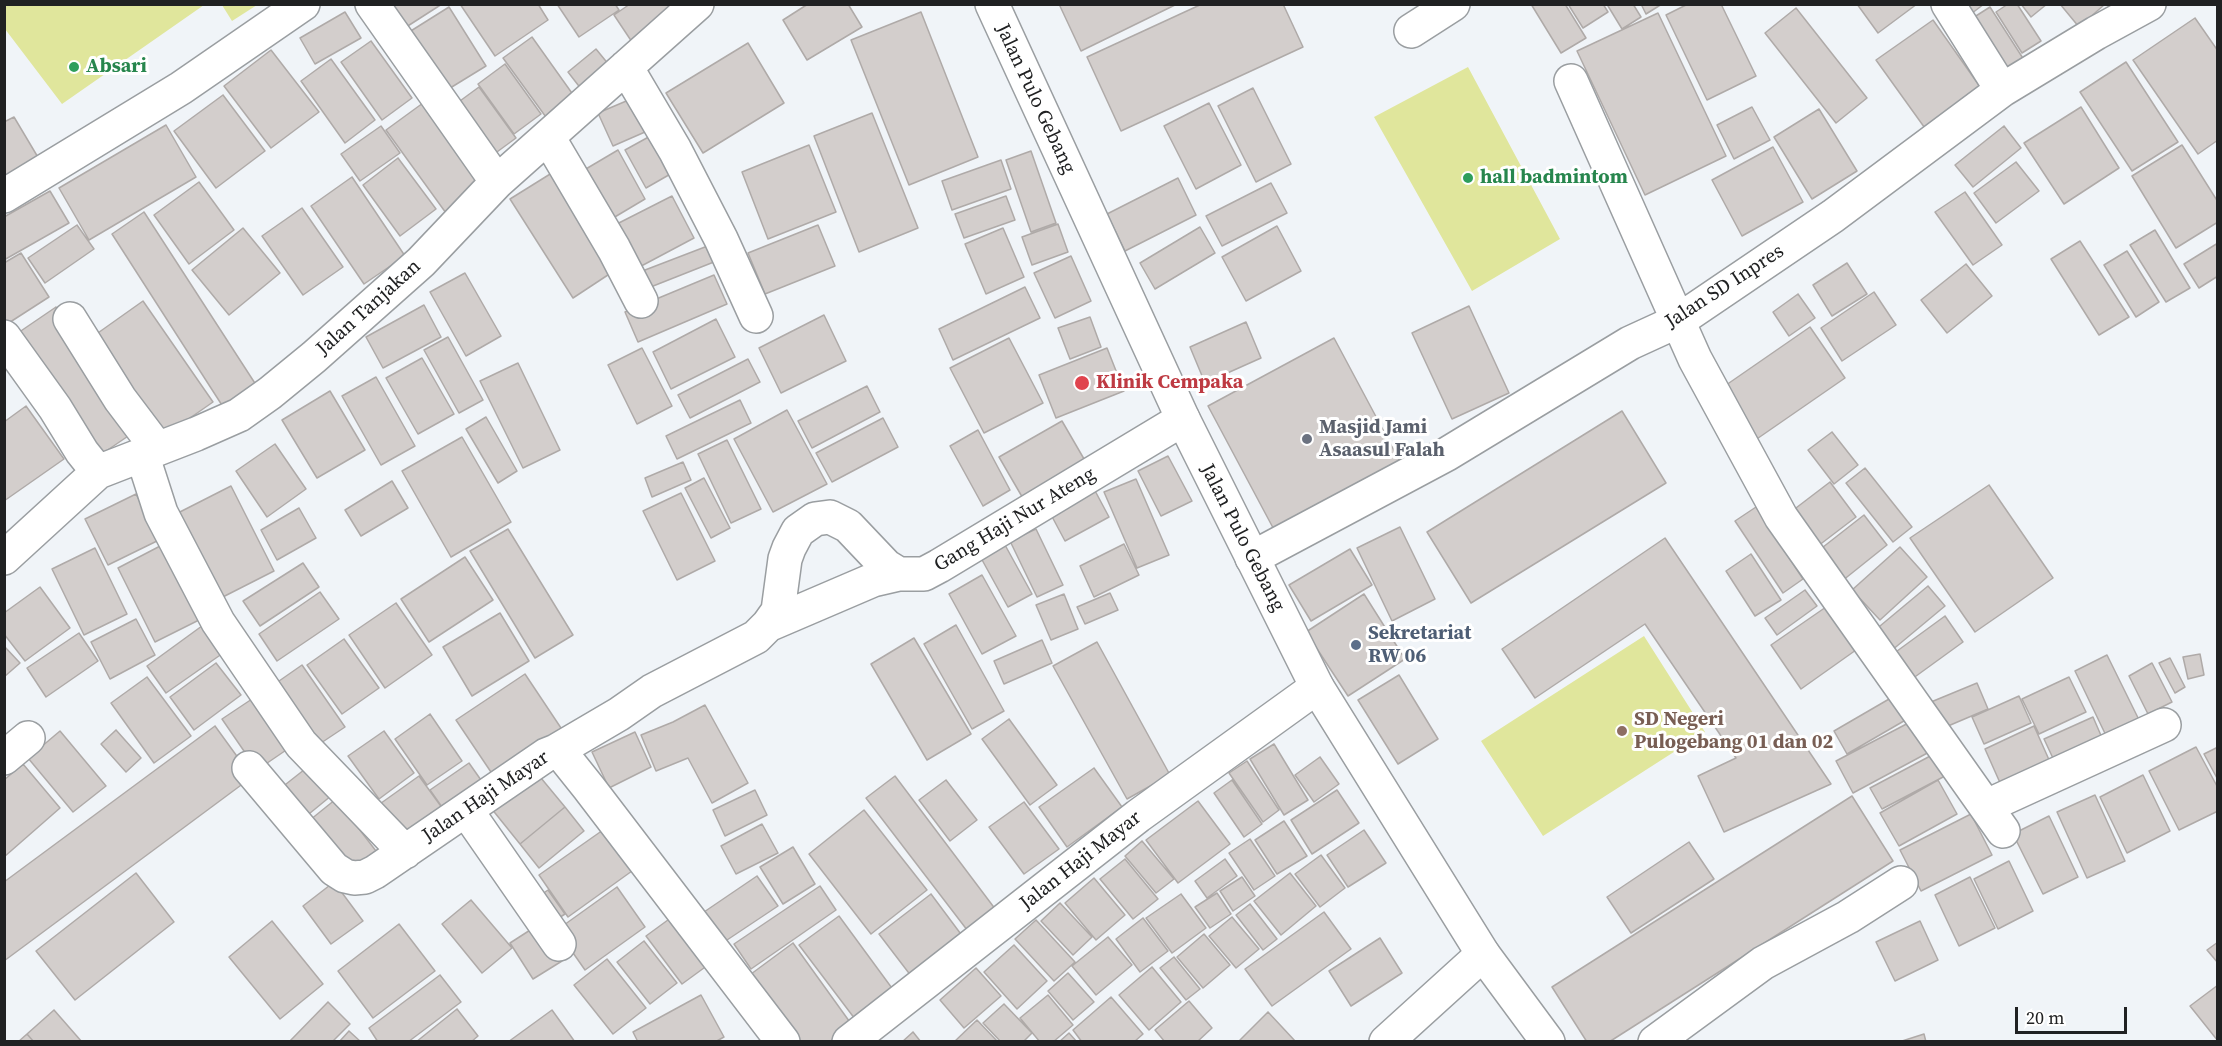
<!DOCTYPE html>
<style>
body{margin:0}
#map{position:relative;width:2222px;height:1046px;overflow:hidden;background:#f0f4f8;font-family:"Source Serif 4",serif}
canvas{display:block}
.frame{position:absolute;inset:0;border:6px solid #202122;pointer-events:none}
.scale{position:absolute;left:2015px;top:1007px;width:112px;height:27px;box-sizing:border-box;border:3px solid #202122;border-top:0;padding-left:8px;font-size:18px;line-height:21px;white-space:nowrap;color:#202122;-webkit-text-stroke:4px #fff;paint-order:stroke}
</style>
<div id="map">
<canvas width="2222" height="1046"></canvas>
<div class="frame"></div>
<div class="scale">20 m</div>
</div>
<script>
const c = document.querySelector('canvas').getContext('2d');
c.lineJoin = 'round';
function fill(path, color) {
  c.fillStyle = color;
  c.fill(path, 'evenodd');
}
function shape(rows) {
  const path = new Path2D();
  for (const r of rows) {
    path.moveTo(r[0], r[1]);
    for (let i = 2; i < r.length; i += 2) path.lineTo(r[i], r[i + 1]);
  }
  return path;
}
function trace(path, color, width, dash) {
  c.strokeStyle = color;
  c.lineWidth = width;
  c.lineCap = dash ? 'butt' : 'round';
  c.setLineDash(dash || []);
  c.stroke(path);
}
function label(font, color, halo, rows, align = 'center') {
  c.font = font + ' "Source Serif 4",serif';
  c.lineWidth = 6;
  c.setLineDash([]);
  c.textBaseline = 'middle';
  c.strokeStyle = halo;
  c.fillStyle = color;
  for (const [text, x, y, turn = 0] of rows) {
    c.save();
    c.translate(x, y);
    c.rotate((+turn || 0) * Math.PI / 180);
    c.textAlign = isNaN(turn) ? turn : align;
    if (halo) c.strokeText(text, 0, 0);
    c.fillText(text, 0, 0);
    c.restore();
  }
}
fill(shape([
 [5,4,204,4,204,5,62,104,5,29],
 [222,5,257,5,232,21],
 [1468,67,1560,239,1472,291,1374,117],
 [1644,636,1705,732,1543,836,1481,741]
]), '#e0e69c');
const building = shape([
 [383,4,442,4,400,31,383,4],
 [460,4,538,4,548,20,495,56,460,4],
 [557,4,615,4,619,10,579,37,557,4],
 [630,4,669,4,677,17,634,45,614,15,630,4],
 [808,4,848,4,862,27,807,60,783,20,808,4],
 [1059,4,1177,4,1081,51,1059,4],
 [1202,4,1283,4,1303,47,1121,131,1087,57,1202,4],
 [1531,4,1565,4,1586,38,1561,53,1531,4],
 [1568,4,1603,4,1608,12,1583,28,1568,4],
 [1611,4,1633,4,1641,17,1622,29,1608,6,1611,4],
 [1641,4,1662,4,1646,14,1641,4],
 [1688,4,1721,4,1756,76,1707,100,1666,15,1688,4],
 [1857,4,1917,4,1878,33,1857,4],
 [1959,4,1984,4,1967,17,1959,4],
 [2008,4,2017,4,2041,41,2022,53,1996,12,2008,4],
 [2021,4,2047,4,2031,17,2021,4],
 [2060,4,2104,4,2104,5,2079,27,2060,4],
 [449,7,486,66,442,93,406,34,449,7],
 [1990,7,2026,63,2004,77,1968,21,1990,7],
 [1796,8,1867,98,1836,123,1765,33,1796,8],
 [345,12,361,38,315,64,300,38,345,12],
 [921,12,978,157,909,185,851,40,921,12],
 [1658,13,1726,156,1645,195,1577,51,1658,13],
 [2195,18,2218,51,2218,140,2198,154,2133,60,2195,18],
 [1933,20,1983,91,1927,131,1876,60,1933,20],
 [532,37,579,103,551,124,503,58,532,37],
 [371,41,412,98,382,120,341,62,371,41],
 [748,43,784,103,703,153,666,93,748,43],
 [596,49,614,71,585,94,568,72,596,49],
 [271,50,319,112,271,148,224,86,271,50],
 [331,59,375,120,345,143,301,81,331,59],
 [2126,62,2178,142,2132,171,2080,92,2126,62],
 [505,64,541,114,514,134,478,84,505,64],
 [479,87,516,138,486,160,449,109,479,87],
 [1253,88,1291,164,1256,182,1218,106,1253,88],
 [223,95,265,151,216,188,174,131,223,95],
 [631,99,645,132,613,146,598,113,631,99],
 [423,103,483,187,446,213,386,130,423,103],
 [1209,103,1241,165,1196,189,1164,126,1209,103],
 [1752,107,1770,140,1734,159,1717,125,1752,107],
 [2081,107,2119,168,2064,204,2024,143,2081,107],
 [1819,109,1857,171,1812,199,1774,137,1819,109],
 [872,113,918,228,859,252,814,136,872,113],
 [14,117,42,164,4,186,4,122,14,117],
 [166,125,196,177,89,240,59,188,166,125],
 [381,126,400,153,360,181,341,154,381,126],
 [2004,126,2021,148,1973,187,1955,165,2004,126],
 [654,134,674,172,646,188,625,150,654,134],
 [809,145,836,212,768,239,742,172,809,145],
 [2182,145,2218,202,2218,222,2176,248,2132,176,2182,145],
 [1773,147,1803,202,1742,236,1712,180,1773,147],
 [618,150,645,199,603,224,574,176,618,150],
 [1031,151,1056,223,1031,232,1006,160,1031,151],
 [398,158,436,209,400,236,363,185,398,158],
 [1001,160,1011,189,952,210,942,181,1001,160],
 [2016,162,2039,191,1996,223,1974,193,2016,162],
 [555,171,617,269,573,298,510,199,555,171],
 [352,177,405,256,364,284,311,206,352,177],
 [1178,178,1196,215,1125,251,1107,214,1178,178],
 [199,182,234,230,189,264,154,215,199,182],
 [1271,183,1287,213,1222,246,1206,216,1271,183],
 [50,191,69,223,4,260,4,217,50,191],
 [1965,192,2002,245,1973,265,1935,212,1965,192],
 [672,196,694,238,630,272,607,229,672,196],
 [1006,196,1015,220,964,238,955,214,1006,196],
 [302,208,343,267,303,295,262,236,302,208],
 [144,212,260,391,227,413,112,234,144,212],
 [1058,224,1068,252,1032,265,1022,237,1058,224],
 [77,225,94,249,45,283,28,258,77,225],
 [818,225,835,266,765,294,748,253,818,225],
 [1277,226,1301,271,1246,301,1222,257,1277,226],
 [1200,227,1215,253,1155,289,1140,263,1200,227],
 [243,228,280,273,229,315,192,270,243,228],
 [1003,228,1024,277,986,294,965,244,1003,228],
 [2155,230,2190,288,2166,302,2130,245,2155,230],
 [2080,241,2129,317,2099,335,2051,259,2080,241],
 [718,242,724,258,638,292,632,275,718,242],
 [2218,243,2218,276,2199,288,2184,264,2218,243],
 [2127,251,2159,302,2136,317,2104,265,2127,251],
 [21,253,49,297,4,326,4,263,21,253],
 [1071,256,1091,301,1055,318,1034,273,1071,256],
 [1847,263,1867,294,1832,316,1813,285,1847,263],
 [1966,264,1992,296,1947,333,1921,300,1966,264],
 [465,273,501,336,466,356,430,292,465,273],
 [714,275,727,304,638,342,625,312,714,275],
 [1025,287,1040,318,953,360,939,329,1025,287],
 [1874,292,1896,325,1842,361,1821,328,1874,292],
 [1798,294,1815,318,1789,336,1773,312,1798,294],
 [143,301,213,402,157,441,88,340,143,301],
 [424,305,441,337,383,368,366,337,424,305],
 [1469,306,1509,393,1452,419,1412,333,1469,306],
 [56,307,137,430,93,460,12,337,56,307],
 [824,315,846,361,781,393,759,348,824,315],
 [1090,317,1101,347,1070,359,1058,328,1090,317],
 [716,319,735,357,671,389,653,352,716,319],
 [1246,322,1261,358,1205,383,1190,347,1246,322],
 [1810,327,1845,378,1751,443,1716,392,1810,327],
 [448,337,483,400,459,413,424,350,448,337],
 [1009,338,1043,403,984,433,950,368,1009,338],
 [1334,338,1405,471,1279,539,1208,406,1334,338],
 [642,348,672,406,637,424,608,365,642,348],
 [1107,348,1124,391,1056,418,1039,375,1107,348],
 [422,358,454,414,418,434,386,378,422,358],
 [748,359,760,382,690,418,678,395,748,359],
 [518,363,560,450,523,468,480,381,518,363],
 [376,377,415,446,381,465,342,396,376,377],
 [867,386,880,412,812,448,798,421,867,386],
 [330,391,365,450,317,478,282,420,330,391],
 [740,400,751,423,677,459,666,436,740,400],
 [26,406,64,459,4,501,4,422,26,406],
 [787,410,827,484,773,512,734,439,787,410],
 [1622,411,1666,483,1471,603,1427,532,1622,411],
 [486,417,517,471,498,483,466,429,486,417],
 [883,418,898,447,832,482,816,453,883,418],
 [1062,421,1091,471,1028,507,999,457,1062,421],
 [978,430,1010,490,983,506,950,446,978,430],
 [1832,432,1858,465,1834,484,1808,450,1832,432],
 [462,437,511,522,451,557,402,471,462,437],
 [727,440,761,509,731,523,698,454,727,440],
 [275,444,306,489,267,517,236,471,275,444],
 [1168,456,1192,501,1161,516,1138,471,1168,456],
 [683,462,691,480,652,497,645,478,683,462],
 [1865,468,1912,527,1893,542,1846,483,1865,468],
 [704,478,730,528,711,538,685,488,704,478],
 [1136,479,1169,555,1137,568,1104,492,1136,479],
 [392,481,408,508,361,536,345,510,392,481],
 [1830,482,1856,517,1818,546,1792,511,1830,482],
 [1989,485,2053,578,1975,632,1910,538,1989,485],
 [231,486,274,571,213,602,170,517,231,486],
 [1093,487,1109,517,1065,541,1049,511,1093,487],
 [681,493,715,561,677,580,643,511,681,493],
 [136,494,159,540,108,565,85,519,136,494],
 [1756,507,1803,579,1783,593,1735,521,1756,507],
 [299,508,316,538,277,560,261,530,299,508],
 [1864,515,1887,545,1842,581,1818,551,1864,515],
 [1400,527,1435,599,1392,621,1357,548,1400,527],
 [508,529,573,635,535,658,470,551,508,529],
 [1036,529,1063,585,1037,597,1010,541,1036,529],
 [1665,538,1831,784,1724,832,1698,776,1736,758,1645,624,1535,698,1502,649,1665,538],
 [164,544,201,619,155,642,118,568,164,544],
 [1124,544,1139,575,1094,597,1080,566,1124,544],
 [1005,545,1032,594,1008,607,981,558,1005,545],
 [1900,547,1927,577,1880,620,1852,590,1900,547],
 [95,548,127,614,84,635,52,569,95,548],
 [1350,549,1372,585,1311,621,1289,585,1350,549],
 [1751,554,1781,600,1755,616,1726,571,1751,554],
 [465,557,493,600,429,642,401,599,465,557],
 [303,563,319,587,260,626,243,601,303,563],
 [982,575,1016,636,982,654,949,594,982,575],
 [1928,586,1945,606,1885,656,1868,636,1928,586],
 [40,587,70,628,25,661,4,634,4,613,40,587],
 [1805,590,1817,606,1777,635,1765,618,1805,590],
 [320,592,339,619,277,661,259,634,320,592],
 [1110,593,1118,610,1085,624,1077,607,1110,593],
 [1064,594,1078,629,1051,640,1036,605,1064,594],
 [1364,594,1405,659,1348,696,1306,632,1364,594],
 [396,603,432,655,385,688,349,635,396,603],
 [1826,607,1856,650,1801,689,1771,645,1826,607],
 [500,613,529,661,472,696,443,647,500,613],
 [1945,616,1963,642,1912,679,1893,654,1945,616],
 [136,619,155,655,110,679,91,642,136,619],
 [206,623,226,651,166,693,147,666,206,623],
 [956,625,1004,711,972,729,924,644,956,625],
 [79,633,98,661,46,697,27,668,79,633],
 [914,638,971,734,927,760,871,664,914,638],
 [344,639,379,688,342,714,307,665,344,639],
 [1042,640,1052,663,1004,684,994,661,1042,640],
 [1097,642,1170,775,1127,799,1053,666,1097,642],
 [4,646,20,663,4,677,4,646],
 [2200,654,2204,675,2188,679,2183,657,2200,654],
 [2107,655,2145,732,2112,748,2075,671,2107,655],
 [2170,658,2185,687,2175,693,2159,663,2170,658],
 [216,663,241,695,194,730,170,697,216,663],
 [2152,663,2172,702,2148,714,2129,676,2152,663],
 [302,665,345,727,312,749,269,688,302,665],
 [525,674,565,734,497,781,456,720,525,674],
 [1399,675,1438,739,1398,764,1358,700,1399,675],
 [147,677,191,736,154,763,111,703,147,677],
 [2069,677,2086,712,2039,734,2022,699,2069,677],
 [1977,683,1988,709,1941,729,1931,702,1977,683],
 [261,693,295,744,257,770,222,719,261,693],
 [1896,695,1909,718,1847,754,1834,731,1896,695],
 [2019,696,2031,723,1984,744,1972,717,2019,696],
 [705,705,748,783,712,803,688,758,656,771,641,735,673,722,705,705],
 [430,714,462,761,427,785,395,739,430,714],
 [2093,717,2106,747,2058,769,2044,739,2093,717],
 [1009,719,1057,785,1030,805,982,739,1009,719],
 [1916,719,1933,750,1853,793,1836,761,1916,719],
 [215,726,252,777,4,961,4,882,215,726],
 [2034,726,2054,771,2005,794,1985,749,2034,726],
 [116,730,141,758,126,772,101,744,116,730],
 [60,731,106,786,73,812,28,758,60,731],
 [384,731,414,773,379,799,348,756,384,731],
 [635,732,651,767,609,788,592,752,635,732],
 [1274,744,1308,800,1284,815,1250,759,1274,744],
 [2196,747,2218,788,2218,811,2179,830,2149,771,2196,747],
 [2218,747,2218,780,2204,754,2218,747],
 [1934,754,1945,776,1882,809,1870,788,1934,754],
 [1320,757,1339,784,1314,802,1295,775,1320,757],
 [1247,761,1279,810,1263,822,1229,773,1247,761],
 [314,762,337,791,304,818,281,788,314,762],
 [469,763,488,790,449,817,430,790,469,763],
 [23,764,60,808,4,857,4,780,23,764],
 [1094,768,1122,807,1067,847,1039,807,1094,768],
 [536,772,565,807,520,844,491,808,536,772],
 [2143,775,2170,831,2127,853,2100,797,2143,775],
 [419,776,448,816,405,847,377,806,419,776],
 [895,776,1002,918,974,939,866,798,895,776],
 [946,780,977,820,950,841,919,800,946,780],
 [1232,780,1262,824,1244,837,1214,793,1232,780],
 [1938,780,1957,814,1899,846,1880,813,1938,780],
 [755,790,767,815,725,836,713,810,755,790],
 [1337,790,1359,823,1312,854,1291,820,1337,790],
 [2095,795,2125,861,2087,878,2057,812,2095,795],
 [1852,796,1893,861,1609,1042,1587,1042,1552,987,1852,796],
 [336,799,376,851,350,872,310,820,336,799],
 [1198,801,1230,844,1178,883,1146,840,1198,801],
 [1024,802,1059,849,1024,874,989,827,1024,802],
 [565,807,584,831,539,868,520,844,565,807],
 [864,810,927,890,871,934,809,854,864,810],
 [1971,814,1992,855,1921,891,1900,850,1971,814],
 [2049,816,2078,877,2043,894,2013,834,2049,816],
 [1284,821,1307,856,1277,874,1255,840,1284,821],
 [762,824,778,853,736,874,721,846,762,824],
 [603,830,632,871,568,917,539,875,603,830],
 [1364,830,1386,863,1348,887,1327,855,1364,830],
 [1250,839,1275,876,1254,890,1229,853,1250,839],
 [1142,841,1174,879,1156,893,1125,856,1142,841],
 [1689,842,1714,879,1631,933,1607,897,1689,842],
 [793,847,815,884,783,904,760,867,793,847],
 [1321,855,1345,888,1320,907,1295,874,1321,855],
 [1125,859,1158,899,1133,919,1100,879,1125,859],
 [1225,859,1237,876,1207,898,1195,881,1225,859],
 [2009,861,2033,911,1998,929,1974,879,2009,861],
 [136,873,174,922,75,1000,36,951,136,873],
 [1290,873,1316,906,1281,935,1254,901,1290,873],
 [757,876,778,906,724,942,704,912,757,876],
 [1242,877,1255,896,1233,911,1220,891,1242,877],
 [1970,877,1995,928,1959,946,1935,895,1970,877],
 [1094,878,1125,915,1096,940,1065,903,1094,878],
 [334,882,363,921,331,944,303,906,334,882],
 [820,886,836,910,751,969,734,944,820,886],
 [617,887,645,927,585,970,557,930,617,887],
 [548,890,565,914,548,925,532,901,548,890],
 [1217,893,1231,914,1210,928,1195,907,1217,893],
 [931,894,969,945,918,985,879,934,931,894],
 [1181,894,1206,928,1172,953,1146,918,1181,894],
 [471,900,512,948,482,973,442,924,471,900],
 [1060,903,1092,937,1073,955,1041,921,1060,903],
 [1250,904,1277,939,1263,950,1236,915,1250,904],
 [1324,912,1351,949,1272,1006,1245,969,1324,912],
 [839,916,897,995,858,1023,799,945,839,916],
 [672,917,708,965,682,984,646,936,672,917],
 [1232,917,1259,949,1236,968,1209,936,1232,917],
 [1143,918,1168,951,1140,972,1116,939,1143,918],
 [1036,920,1075,962,1054,981,1015,939,1036,920],
 [272,921,323,984,280,1019,229,957,272,921],
 [1920,921,1938,960,1895,981,1876,942,1920,921],
 [399,924,435,971,373,1018,338,971,399,924],
 [538,925,562,961,533,979,510,943,538,925],
 [1204,934,1230,965,1203,988,1177,957,1204,934],
 [1108,937,1132,965,1096,995,1072,966,1108,937],
 [1380,938,1402,973,1351,1006,1329,971,1380,938],
 [644,941,677,983,650,1004,617,962,644,941],
 [2218,942,2218,963,2207,950,2218,942],
 [793,943,857,1032,844,1042,794,1042,747,977,793,943],
 [1014,945,1047,981,1017,1009,984,972,1014,945],
 [1174,957,1200,989,1186,1000,1160,968,1174,957],
 [607,959,646,1008,613,1034,574,985,607,959],
 [1152,967,1181,1002,1149,1030,1119,995,1152,967],
 [976,968,1001,996,964,1028,940,1000,976,968],
 [1068,973,1094,1002,1073,1020,1048,991,1068,973],
 [440,975,461,1002,408,1042,378,1042,369,1028,440,975],
 [2218,985,2218,1041,2190,1006,2218,985],
 [701,995,724,1037,715,1042,638,1042,633,1032,701,995],
 [1048,995,1073,1025,1053,1042,1040,1042,1020,1018,1048,995],
 [1111,997,1143,1034,1134,1042,1082,1042,1073,1030,1111,997],
 [1189,1001,1212,1028,1197,1042,1165,1042,1155,1030,1189,1001],
 [328,1002,350,1024,332,1042,289,1042,328,1002],
 [1004,1004,1032,1033,1023,1042,1001,1042,983,1023,1004,1004],
 [457,1009,478,1036,471,1042,416,1042,457,1009],
 [54,1010,82,1042,34,1042,27,1034,54,1010],
 [552,1010,575,1042,508,1042,552,1010],
 [1268,1012,1296,1042,1238,1042,1268,1012],
 [977,1020,998,1042,954,1042,977,1020],
 [349,1031,361,1042,339,1042,349,1031],
 [913,1032,921,1042,902,1042,913,1032],
 [1069,1033,1077,1042,1059,1042,1069,1033],
 [27,1034,34,1042,18,1042,27,1034],
 [1924,1034,1926,1042,1899,1042,1924,1034]
]);
fill(building, '#d3cecc');
trace(building, '#afaaa8', 1.5);
const minor = shape([
 [372,4,497,182],
 [1948,4,2002,90],
 [1411,31,1453,4],
 [626,67,675,150,721,239,756,316],
 [1571,81,1695,359,1781,517,2003,831],
 [548,137,614,249,641,301],
 [4,196,181,88,303,4],
 [70,319,120,399,157,448],
 [4,337,55,408,82,452,98,472],
 [142,454,161,513,218,622,301,744,405,852],
 [4,558,98,472,196,434,239,415,270,393,314,357,421,262,497,182,697,4],
 [1252,558,1447,454,1630,343,1678,321,1833,216,2002,90,2096,33,2149,4],
 [768,625,778,611,785,559,789,548,798,531,815,519,830,517,848,526,886,566,899,574],
 [556,751,619,714,652,691,756,637,768,625,873,580,899,574,924,574,939,566,1183,419],
 [4,758,28,738],
 [249,768,334,869,345,876,354,878,365,877,375,872,546,755,556,751,565,758,589,788,783,1042],
 [1987,806,2164,725],
 [466,810,559,944],
 [849,1042,1138,816,1317,687],
 [1386,1042,1483,954],
 [1655,1042,1763,963,1848,917,1901,883]
]);
const major = shape([
 [992,4,1183,419,1317,687,1483,954,1548,1042]
]);
trace(minor, '#9a9ea1', 36);
trace(major, '#9a9ea1', 36);
trace(minor, '#fff', 33);
trace(major, '#fff', 33);
for (const [x, y, r, color] of [
 [74,67,6,"#2e9e5b"],
 [1468,178,6,"#2e9e5b"],
 [1082,383,8,"#e0444e"],
 [1307,439,6,"#6b7280"],
 [1356,645,6,"#5c6f8a"],
 [1622,731,6,"#8d6e63"]
]) {
  const dot = new Path2D();
  dot.arc(x, y, r, 0, 2 * Math.PI);
  c.fillStyle = color;
  c.fill(dot);
  trace(dot, '#fff', 2);
}
label('bold 20px', '#27864d', '#fff', [
 ["Absari",86,67],
 ["hall badmintom",1480,178]
], 'left');
label('20px', '#202122', '#fff', [
 ["Jalan Pulo Gebang",1035,99,65],
 ["Jalan SD Inpres",1725,287,-33],
 ["Jalan Tanjakan",369,308,-42],
 ["Gang Haji Nur Ateng",1015,520,-31],
 ["Jalan Pulo Gebang",1242,538,63],
 ["Jalan Haji Mayar",486,797,-34],
 ["Jalan Haji Mayar",1081,861,-38]
]);
label('bold 20px', '#be3a42', '#fff', [
 ["Klinik Cempaka",1096,383]
], 'left');
label('bold 20px', '#5b616d', '#fff', [
 ["Masjid Jami",1319,428],
 ["Asaasul Falah",1319,451]
], 'left');
label('bold 20px', '#4e5e75', '#fff', [
 ["Sekretariat",1368,634],
 ["RW 06",1368,657]
], 'left');
label('bold 20px', '#785e54', '#fff', [
 ["SD Negeri",1634,720],
 ["Pulogebang 01 dan 02",1634,743]
], 'left');
</script>
